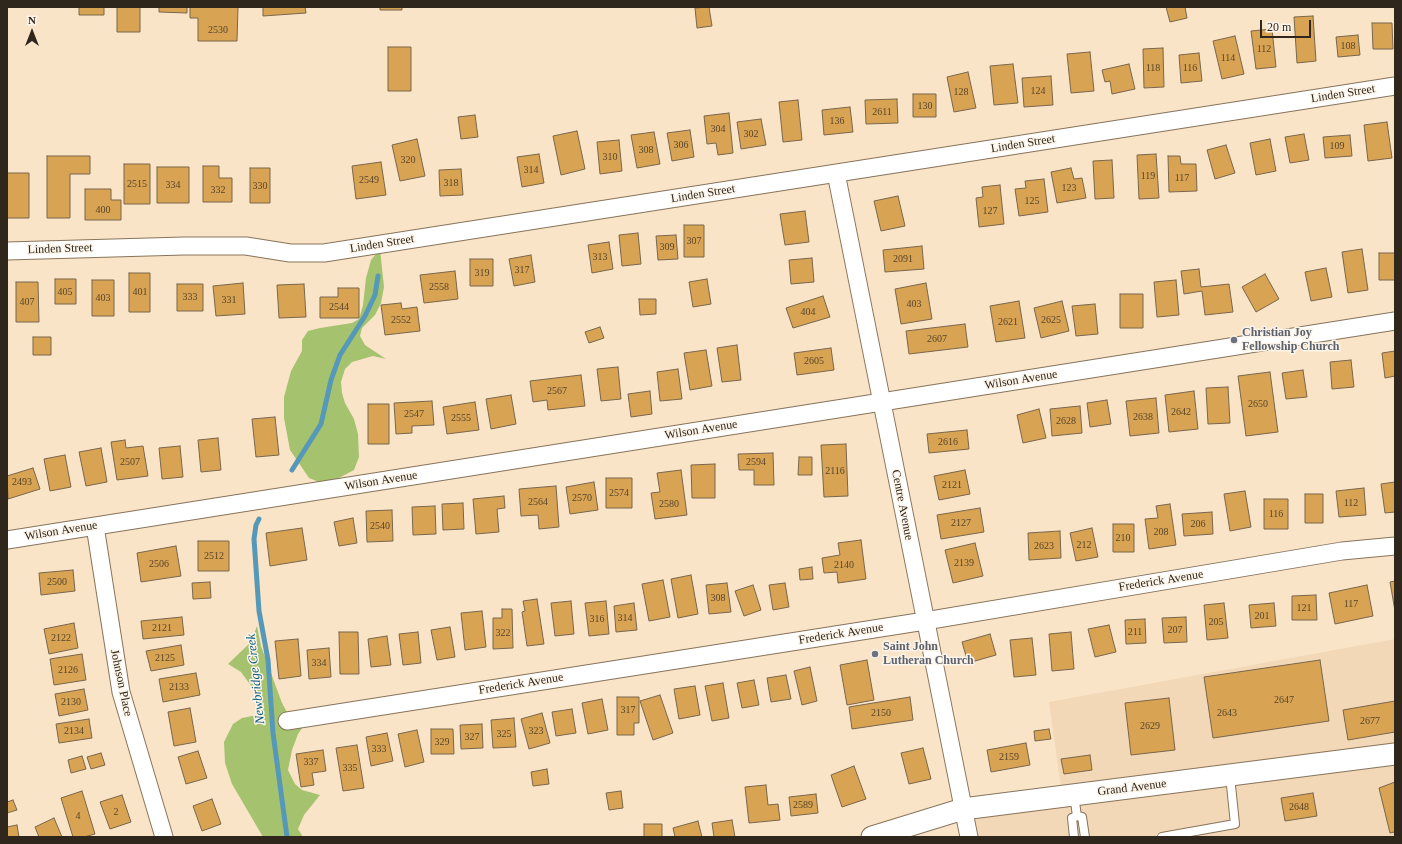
<!DOCTYPE html>
<style>
body{margin:0}
#map{position:relative;width:1402px;height:844px;overflow:hidden;background:#fae4c8;font-family:Georgia,serif}
canvas{display:block}
.frame{position:absolute;inset:0;border:8px solid #2f271c;pointer-events:none}
.north{position:absolute;left:12px;top:12px;width:40px;height:40px;-webkit-text-stroke:3px #fcf4e8;paint-order:stroke;rotate:0deg;font-size:11px;font-weight:700;line-height:16px;text-align:center;color:#2f271c}
.north::after{content:'';display:block;margin:auto;width:14px;height:18px;background:#2f271c;clip-path:polygon(50% 0,100% 100%,50% 72%,0 100%)}
.scale{position:absolute;left:1260px;top:20px;width:51px;height:18px;box-sizing:border-box;border:2px solid #2f271c;border-top:0;padding-left:5px;font-size:12px;line-height:14px;white-space:nowrap;color:#2f271c;-webkit-text-stroke:3px #fcf4e8;paint-order:stroke}
</style>
<div id="map">
<canvas width="1402" height="844"></canvas>
<div class="frame"></div>
<div class="north">N</div>
<div class="scale">20 m</div>
</div>
<script>
const c = document.querySelector('canvas').getContext('2d');
c.lineJoin = 'round';
function fill(path, color) {
  c.fillStyle = color;
  c.fill(path, 'evenodd');
}
function shape(rows) {
  const path = new Path2D();
  for (const r of rows) {
    path.moveTo(r[0], r[1]);
    for (let i = 2; i < r.length; i += 2) path.lineTo(r[i], r[i + 1]);
  }
  return path;
}
function trace(path, color, width, dash) {
  c.strokeStyle = color;
  c.lineWidth = width;
  c.lineCap = dash ? 'butt' : 'round';
  c.setLineDash(dash || []);
  c.stroke(path);
}
function label(font, color, halo, rows, align = 'center') {
  c.font = font + ' Georgia,serif';
  c.lineWidth = 3;
  c.setLineDash([]);
  c.textBaseline = 'middle';
  c.strokeStyle = halo;
  c.fillStyle = color;
  for (const [text, x, y, turn = 0] of rows) {
    c.save();
    c.translate(x, y);
    c.rotate((+turn || 0) * Math.PI / 180);
    c.textAlign = isNaN(turn) ? turn : align;
    if (halo) c.strokeText(text, 0, 0);
    c.fillText(text, 0, 0);
    c.restore();
  }
}
fill(shape([
 [1395,639,1395,837,978,837,973,816,1063,802,1049,702]
]), '#f2d8b6');
fill(shape([
 [380,249,384,287,381,303,375,315,362,328,360,336,365,345,386,359,373,356,352,362,345,369,341,382,342,393,345,403,354,419,358,434,359,457,354,470,337,479,319,482,309,478,290,450,284,418,284,397,291,371,302,351,302,340,308,331,320,328,352,323,359,319,363,305,366,278,371,260],
 [257,626,261,646,282,703,288,714,305,724,298,734,292,750,288,770,295,784,302,790,320,795,304,815,298,829,303,837,263,837,232,784,225,763,224,742,233,724,242,718,257,715,260,705,256,692,249,683,241,672,228,664,251,642]
]), '#a5c36e');
trace(shape([
 [292,470,321,424,331,380,340,355,365,316,375,295,378,276],
 [259,519,256,525,254,539,259,611,268,660,273,733,287,837]
]), '#5698b8', 5);
const building = shape([
 [79,7,104,7,104,15,79,15,79,7],
 [117,7,140,7,140,32,117,32,117,7],
 [159,7,187,7,187,13,159,12,159,7],
 [190,7,238,7,237,41,198,41,198,18,190,18,190,7],
 [263,7,305,7,306,13,263,16,263,7],
 [380,7,402,7,402,10,380,10,380,7],
 [709,7,712,26,697,28,695,8,709,7],
 [1166,7,1185,7,1187,18,1170,22,1166,7],
 [1313,16,1316,61,1297,63,1294,17,1313,16],
 [1372,23,1392,23,1393,49,1373,49,1372,23],
 [1272,29,1276,67,1256,69,1251,31,1272,29],
 [1358,35,1360,55,1338,57,1336,37,1358,35],
 [1235,36,1244,74,1222,79,1213,41,1235,36],
 [388,47,411,47,411,91,388,91,388,47],
 [1163,48,1164,87,1144,88,1143,49,1163,48],
 [1090,52,1094,91,1071,93,1067,54,1090,52],
 [1199,53,1202,81,1181,83,1179,55,1199,53],
 [1013,64,1018,103,994,105,990,66,1013,64],
 [1129,64,1135,89,1112,94,1110,81,1105,82,1102,70,1129,64],
 [968,72,976,108,954,112,947,77,968,72],
 [1051,76,1053,105,1024,107,1022,78,1051,76],
 [913,94,936,94,936,117,913,117,913,94],
 [897,99,898,123,866,124,865,100,897,99],
 [798,100,802,140,783,142,779,102,798,100],
 [850,107,853,132,824,135,822,110,850,107],
 [729,113,733,153,718,155,716,143,707,144,704,116,729,113],
 [475,115,478,137,461,139,458,117,475,115],
 [761,119,766,145,741,149,737,122,761,119],
 [1387,122,1392,158,1368,161,1364,125,1387,122],
 [690,130,694,157,672,161,667,133,690,130],
 [577,131,585,169,561,175,553,136,577,131],
 [654,132,660,164,637,168,631,135,654,132],
 [1304,134,1309,160,1290,163,1285,137,1304,134],
 [1350,135,1352,156,1325,158,1323,137,1350,135],
 [417,139,425,176,400,181,392,145,417,139],
 [1270,139,1276,171,1256,175,1250,143,1270,139],
 [619,140,622,171,600,174,597,142,619,140],
 [1226,145,1235,173,1215,179,1207,150,1226,145],
 [539,154,544,183,522,187,517,157,539,154],
 [1156,154,1159,198,1139,199,1137,155,1156,154],
 [47,156,90,156,90,174,70,174,70,218,47,218,47,156],
 [1168,156,1180,156,1181,164,1196,164,1197,191,1169,192,1168,156],
 [1112,160,1114,198,1095,199,1093,161,1112,160],
 [381,162,386,195,356,199,352,166,381,162],
 [124,164,150,164,150,204,124,204,124,164],
 [203,166,219,166,219,178,232,178,232,202,203,202,203,166],
 [157,167,189,167,189,203,157,203,157,167],
 [250,168,270,168,270,203,250,203,250,168],
 [1071,168,1074,179,1082,178,1086,198,1057,203,1051,172,1071,168],
 [461,169,463,195,440,196,439,170,461,169],
 [7,173,29,173,29,218,7,218,7,173],
 [1044,179,1048,212,1019,216,1015,189,1026,188,1025,181,1044,179],
 [1000,185,1004,224,979,227,976,198,983,197,982,187,1000,185],
 [85,189,111,189,111,200,121,200,121,220,85,220,85,189],
 [898,196,905,226,881,231,874,201,898,196],
 [805,211,809,242,785,245,780,214,805,211],
 [684,225,704,225,704,257,684,257,684,225],
 [638,233,641,264,622,266,619,235,638,233],
 [676,235,678,259,658,260,656,236,676,235],
 [609,242,613,269,592,273,588,245,609,242],
 [922,246,924,269,885,272,883,250,922,246],
 [1362,249,1368,290,1348,293,1342,252,1362,249],
 [1379,253,1395,253,1395,280,1379,280,1379,253],
 [531,255,535,282,514,286,509,259,531,255],
 [812,258,814,282,791,284,789,260,812,258],
 [470,259,493,259,493,286,470,286,470,259],
 [1326,268,1332,297,1311,301,1305,272,1326,268],
 [1199,269,1201,287,1229,284,1233,312,1205,315,1202,291,1184,294,1181,271,1199,269],
 [455,271,458,299,424,303,420,275,455,271],
 [129,273,150,273,150,312,129,312,129,273],
 [1265,274,1279,299,1256,312,1242,287,1265,274],
 [55,279,76,279,76,304,55,304,55,279],
 [707,279,711,304,693,307,689,282,707,279],
 [92,280,114,280,114,316,92,316,92,280],
 [1176,280,1179,315,1157,317,1154,282,1176,280],
 [16,282,38,282,39,322,16,322,16,282],
 [243,283,245,314,216,316,213,286,243,283],
 [926,283,932,319,901,324,895,289,926,283],
 [177,284,203,284,203,311,177,311,177,284],
 [304,284,306,317,279,318,277,285,304,284],
 [338,288,359,288,359,318,320,318,320,297,338,297,338,288],
 [1120,294,1143,294,1143,328,1120,328,1120,294],
 [823,296,830,317,793,328,786,308,823,296],
 [639,299,656,299,656,314,640,315,639,299],
 [1019,301,1025,338,996,342,990,306,1019,301],
 [1062,301,1069,331,1041,338,1034,308,1062,301],
 [401,303,402,309,417,307,420,331,385,335,381,305,401,303],
 [1095,304,1098,334,1076,336,1072,306,1095,304],
 [965,324,968,347,909,354,906,331,965,324],
 [600,327,604,338,589,343,585,332,600,327],
 [33,337,51,337,51,355,33,355,33,337],
 [737,345,741,380,722,382,717,348,737,345],
 [831,348,834,370,797,375,794,353,831,348],
 [706,350,712,386,690,390,684,353,706,350],
 [1395,351,1395,376,1385,378,1382,353,1395,351],
 [1351,360,1354,387,1332,389,1330,362,1351,360],
 [618,367,621,399,601,401,597,369,618,367],
 [678,369,682,399,660,401,657,372,678,369],
 [1303,370,1307,397,1286,399,1282,373,1303,370],
 [1270,372,1278,432,1246,436,1238,376,1270,372],
 [581,375,585,406,548,410,547,400,533,402,530,381,581,375],
 [1228,387,1230,423,1208,424,1206,388,1228,387],
 [650,391,652,414,631,417,628,394,650,391],
 [1194,391,1198,429,1169,432,1165,395,1194,391],
 [511,395,516,424,491,429,486,399,511,395],
 [1156,398,1159,433,1130,436,1126,401,1156,398],
 [1107,400,1111,424,1090,427,1087,403,1107,400],
 [432,401,434,425,412,426,412,433,396,434,394,403,432,401],
 [475,402,479,430,447,434,443,407,475,402],
 [368,404,389,404,389,444,368,444,368,404],
 [1080,406,1082,433,1052,436,1050,409,1080,406],
 [1039,409,1046,438,1023,443,1017,415,1039,409],
 [275,417,279,455,256,457,252,419,275,417],
 [967,430,969,449,929,453,927,434,967,430],
 [218,438,221,470,201,472,198,440,218,438],
 [125,440,126,448,143,446,148,476,117,480,111,442,125,440],
 [846,444,848,496,824,497,821,445,846,444],
 [180,446,183,477,162,479,159,448,180,446],
 [101,448,107,482,86,486,79,452,101,448],
 [773,453,774,485,754,485,754,470,739,470,738,454,773,453],
 [65,455,71,487,50,491,44,459,65,455],
 [799,457,812,457,812,475,798,475,799,457],
 [715,464,715,498,692,498,691,465,715,464],
 [33,468,40,489,8,499,7,476,33,468],
 [681,470,687,515,655,519,651,493,660,492,657,473,681,470],
 [965,470,970,494,939,500,934,476,965,470],
 [606,478,632,478,632,508,606,508,606,478],
 [594,482,598,510,570,514,566,487,594,482],
 [1395,482,1395,512,1385,513,1381,484,1395,482],
 [556,486,559,527,539,529,538,515,521,516,519,489,556,486],
 [1364,488,1366,515,1339,517,1336,491,1364,488],
 [1245,491,1251,527,1230,531,1224,494,1245,491],
 [1305,494,1323,494,1323,523,1305,523,1305,494],
 [504,496,505,508,497,509,499,532,476,534,473,499,504,496],
 [1264,499,1288,499,1288,529,1264,529,1264,499],
 [463,503,464,529,443,530,442,504,463,503],
 [1170,504,1176,545,1149,549,1145,519,1158,518,1156,506,1170,504],
 [435,506,436,534,413,535,412,507,435,506],
 [980,508,984,532,941,539,937,515,980,508],
 [392,510,393,541,367,542,366,511,392,510],
 [1212,512,1213,534,1184,536,1182,514,1212,512],
 [353,518,357,543,339,546,334,522,353,518],
 [1113,524,1134,524,1134,552,1113,552,1113,524],
 [302,528,307,560,270,566,266,533,302,528],
 [1092,528,1098,557,1076,561,1070,533,1092,528],
 [1060,531,1061,558,1029,560,1028,533,1060,531],
 [861,540,866,579,838,583,837,572,824,573,822,558,840,555,838,543,861,540],
 [198,541,229,541,229,571,198,571,198,541],
 [975,543,983,576,953,583,945,550,975,543],
 [176,546,181,576,141,582,137,553,176,546],
 [812,567,813,579,800,580,799,569,812,567],
 [73,570,75,591,41,595,39,573,73,570],
 [691,575,698,614,678,618,671,579,691,575],
 [663,580,670,617,649,621,642,584,663,580],
 [1395,581,1395,611,1390,582,1395,581],
 [210,582,211,598,193,599,192,583,210,582],
 [727,583,731,612,709,614,706,585,727,583],
 [785,583,789,607,773,610,769,585,785,583],
 [753,585,761,610,744,616,735,591,753,585],
 [1367,585,1373,616,1335,624,1329,593,1367,585],
 [1316,595,1317,620,1292,620,1292,596,1316,595],
 [537,599,544,644,527,646,522,612,525,611,523,601,537,599],
 [571,601,574,634,555,636,551,603,571,601],
 [606,601,609,634,589,636,585,603,606,601],
 [634,603,637,630,616,632,614,606,634,603],
 [1224,603,1228,638,1207,640,1204,605,1224,603],
 [1274,603,1276,626,1251,628,1249,605,1274,603],
 [502,609,512,609,513,648,493,649,493,618,502,618,502,609],
 [482,611,486,647,465,650,461,613,482,611],
 [182,617,184,635,143,639,141,621,182,617],
 [1186,617,1187,642,1164,643,1162,618,1186,617],
 [1145,619,1146,643,1126,644,1125,620,1145,619],
 [74,623,78,648,49,654,44,629,74,623],
 [1109,625,1116,652,1095,657,1088,629,1109,625],
 [450,627,455,657,437,660,431,630,450,627],
 [339,632,358,632,359,674,340,674,339,632],
 [418,632,421,663,403,665,399,634,418,632],
 [1071,632,1074,669,1052,671,1049,634,1071,632],
 [990,634,996,655,968,663,962,642,990,634],
 [387,636,391,665,371,667,368,639,387,636],
 [1032,638,1036,675,1014,677,1010,640,1032,638],
 [298,639,301,676,279,679,275,641,298,639],
 [181,645,184,665,151,671,146,651,181,645],
 [329,648,331,677,309,679,307,650,329,648],
 [82,654,86,680,54,685,50,659,82,654],
 [867,660,874,700,847,705,840,665,867,660],
 [1320,660,1329,721,1213,738,1204,677,1320,660],
 [810,667,817,701,802,705,794,671,810,667],
 [196,673,200,695,163,702,159,679,196,673],
 [786,675,791,699,771,702,767,678,786,675],
 [754,680,759,705,742,708,737,683,754,680],
 [723,683,729,718,712,721,705,686,723,683],
 [695,686,700,715,679,719,674,689,695,686],
 [84,689,88,710,59,716,55,694,84,689],
 [660,695,673,733,653,740,640,701,660,695],
 [617,697,639,697,639,723,634,723,634,735,617,735,617,697],
 [910,697,913,720,852,729,849,707,910,697],
 [1169,698,1175,750,1131,755,1125,703,1169,698],
 [602,699,608,730,588,734,582,703,602,699],
 [1395,701,1395,732,1348,740,1343,710,1395,701],
 [190,708,196,742,174,746,168,712,190,708],
 [572,709,576,733,556,736,552,712,572,709],
 [542,713,550,743,529,749,521,719,542,713],
 [514,718,516,747,493,748,491,720,514,718],
 [89,719,92,738,59,743,56,724,89,719],
 [482,724,483,748,461,749,460,725,482,724],
 [431,729,453,729,454,754,431,754,431,729],
 [1049,729,1051,739,1035,741,1034,731,1049,729],
 [417,730,424,762,405,767,398,734,417,730],
 [387,733,393,761,371,766,366,737,387,733],
 [1026,743,1030,765,991,772,987,750,1026,743],
 [357,745,364,788,343,791,336,748,357,745],
 [923,748,931,779,909,784,901,753,923,748],
 [323,750,326,771,312,773,314,785,301,787,296,754,323,750],
 [198,751,207,778,186,784,178,757,198,751],
 [101,753,105,765,91,769,87,757,101,753],
 [1090,755,1092,770,1064,774,1061,759,1090,755],
 [82,756,86,769,71,773,68,760,82,756],
 [854,766,866,799,842,807,831,775,854,766],
 [547,769,549,784,533,786,531,772,547,769],
 [1395,782,1395,837,1392,837,1395,836,1394,832,1390,833,1379,788,1395,782],
 [766,785,768,805,778,804,780,820,749,823,745,787,766,785],
 [82,791,95,834,84,837,73,837,61,798,82,791],
 [621,791,623,808,609,810,606,793,621,791],
 [1313,793,1317,816,1285,821,1281,798,1313,793],
 [816,794,818,813,791,816,789,797,816,794],
 [122,795,131,822,110,829,100,802,122,795],
 [212,799,221,824,202,831,193,806,212,799],
 [13,800,17,810,7,813,7,802,13,800],
 [54,818,62,837,39,837,35,827,54,818],
 [732,820,735,837,714,837,712,823,732,820],
 [698,821,702,837,675,837,673,828,698,821],
 [644,824,662,824,662,837,644,837,644,824],
 [17,825,19,837,7,837,7,827,17,825]
]);
fill(building, '#d8a353');
trace(building, '#78664c', 1);
const service = shape([
 [1074,795,1077,816],
 [1074,837,1072,818,1077,816,1082,817,1085,837],
 [1162,837,1235,824,1230,776]
]);
const minor = shape([
 [836,173,969,837],
 [7,251,184,246,246,246,290,253,324,253,1395,86],
 [95,526,121,692,164,837],
 [7,540,1395,321],
 [287,721,925,621,1342,551,1395,546]
]);
const tertiary = shape([
 [872,837,963,809,1395,754]
]);
trace(service, '#87745a', 10);
trace(minor, '#87745a', 19);
trace(tertiary, '#87745a', 23);
trace(service, '#fff', 8);
trace(minor, '#fff', 17);
trace(tertiary, '#fff', 21);
for (const [x, y, r, color] of [
 [1234,340,4,"#6b7280"],
 [875,654,4,"#6b7280"]
]) {
  const dot = new Path2D();
  dot.arc(x, y, r, 0, 2 * Math.PI);
  c.fillStyle = color;
  c.fill(dot);
  trace(dot, '#fcf4e8', 1.5);
}
label('10px', '#59462a', null, [
 ["2530",218,30],
 ["108",1348,46],
 ["112",1264,49],
 ["114",1228,58],
 ["118",1153,68],
 ["116",1190,68],
 ["124",1038,91],
 ["128",961,92],
 ["130",925,106],
 ["2611",882,112],
 ["136",837,121],
 ["304",718,129],
 ["302",751,134],
 ["306",681,145],
 ["109",1337,146],
 ["308",646,150],
 ["310",610,157],
 ["320",408,160],
 ["314",531,170],
 ["119",1148,176],
 ["117",1182,178],
 ["2549",369,180],
 ["318",451,183],
 ["2515",137,184],
 ["334",173,185],
 ["330",260,186],
 ["123",1069,188],
 ["332",218,190],
 ["125",1032,201],
 ["400",103,210],
 ["127",990,211],
 ["307",694,241],
 ["309",667,247],
 ["313",600,257],
 ["2091",903,259],
 ["317",522,270],
 ["319",482,273],
 ["2558",439,287],
 ["405",65,292],
 ["401",140,292],
 ["333",190,297],
 ["403",103,298],
 ["331",229,300],
 ["407",27,302],
 ["403",914,304],
 ["2544",339,307],
 ["404",808,312],
 ["2552",401,320],
 ["2625",1051,320],
 ["2621",1008,322],
 ["2607",937,339],
 ["2605",814,361],
 ["2567",557,391],
 ["2650",1258,404],
 ["2642",1181,412],
 ["2547",414,414],
 ["2638",1143,417],
 ["2555",461,418],
 ["2628",1066,421],
 ["2616",948,442],
 ["2507",130,462],
 ["2594",756,462],
 ["2116",835,471],
 ["2493",22,482],
 ["2121",952,485],
 ["2574",619,493],
 ["2570",582,498],
 ["2564",538,502],
 ["112",1351,503],
 ["2580",669,504],
 ["116",1276,514],
 ["2127",961,523],
 ["206",1198,524],
 ["2540",380,526],
 ["208",1161,532],
 ["210",1123,538],
 ["212",1084,545],
 ["2623",1044,546],
 ["2512",214,556],
 ["2139",964,563],
 ["2506",159,564],
 ["2140",844,565],
 ["2500",57,582],
 ["308",718,598],
 ["117",1351,604],
 ["121",1304,608],
 ["201",1262,616],
 ["314",625,618],
 ["316",597,619],
 ["205",1216,622],
 ["2121",162,628],
 ["207",1175,630],
 ["211",1135,632],
 ["322",503,633],
 ["2122",61,638],
 ["2125",165,658],
 ["334",319,663],
 ["2126",68,670],
 ["2133",179,687],
 ["2647",1284,700],
 ["2130",71,702],
 ["317",628,710],
 ["2150",881,713],
 ["2643",1227,713],
 ["2677",1370,721],
 ["2629",1150,726],
 ["2134",74,731],
 ["323",536,731],
 ["325",504,734],
 ["327",472,737],
 ["329",442,742],
 ["333",379,749],
 ["2159",1009,757],
 ["337",311,762],
 ["335",350,768],
 ["2589",803,805],
 ["2648",1299,807],
 ["2",116,812],
 ["4",78,816]
]);
label('12px', '#2f271c', '#fcf4e8', [
 ["Linden Street",1343,94,-9],
 ["Linden Street",1023,144,-9],
 ["Linden Street",703,194,-9],
 ["Linden Street",382,244,-9],
 ["Linden Street",60,249,-2],
 ["Wilson Avenue",1021,380,-9],
 ["Wilson Avenue",701,430,-9],
 ["Wilson Avenue",381,481,-9],
 ["Centre Avenue",902,505,79],
 ["Wilson Avenue",61,531,-9],
 ["Frederick Avenue",1161,581,-9],
 ["Frederick Avenue",841,634,-9],
 ["Johnson Place",121,683,78],
 ["Frederick Avenue",521,684,-9],
 ["Grand Avenue",1132,788,-7]
]);
label('bold 12px', '#5b616d', '#fcf4e8', [
 ["Christian Joy",1242,333],
 ["Fellowship Church",1242,347],
 ["Saint John",883,647],
 ["Lutheran Church",883,661]
], 'left');
label('italic 13px', '#0b5b7c', '#fcf4e8', [
 ["Newbridge Creek",256,679,-96]
]);
</script>
